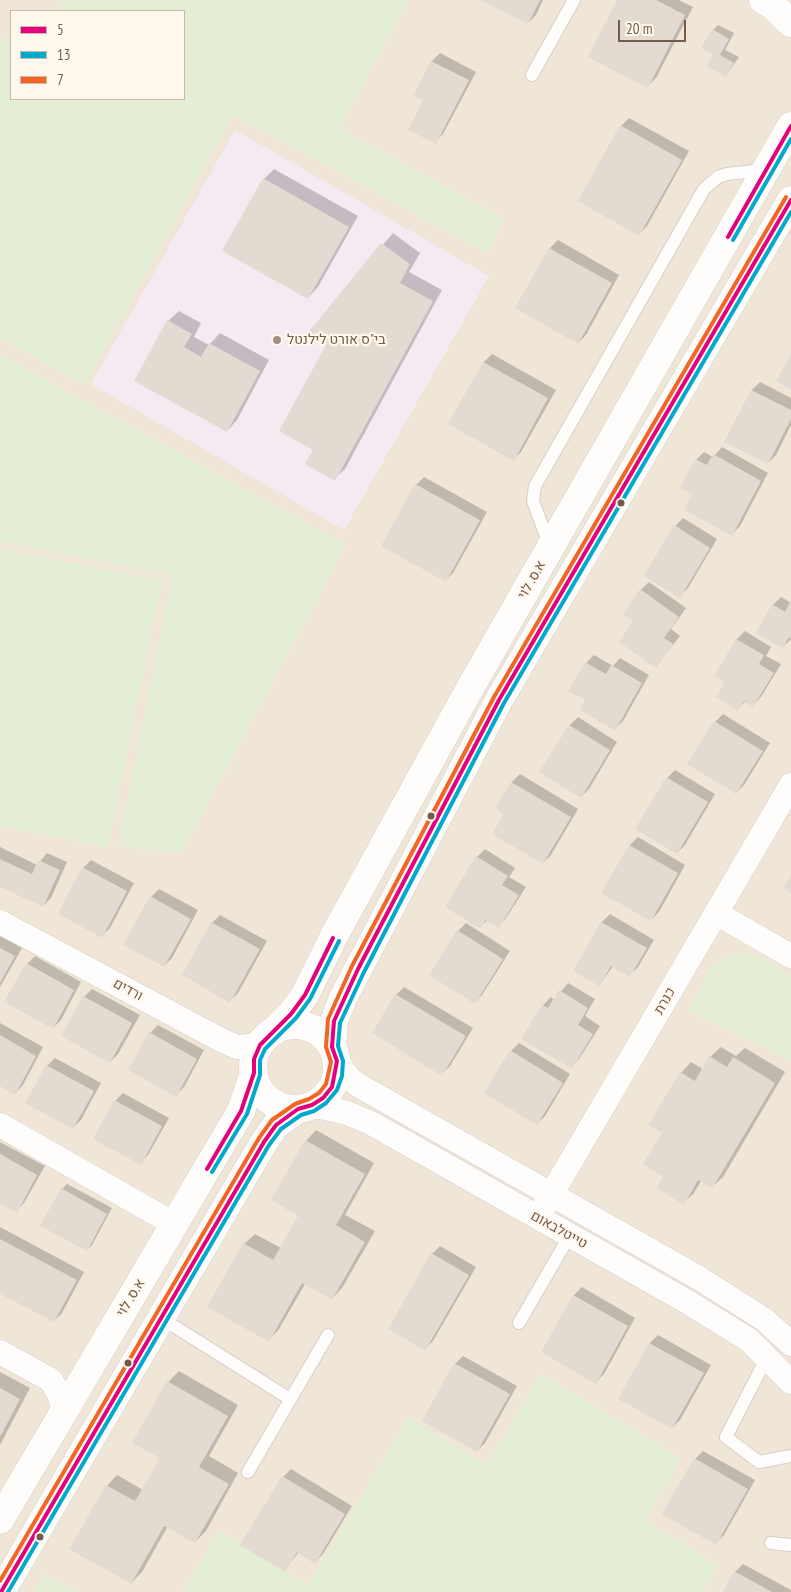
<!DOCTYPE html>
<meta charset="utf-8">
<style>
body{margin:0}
#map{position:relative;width:791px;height:1592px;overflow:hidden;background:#f7f3ea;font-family:"PT Sans Narrow",sans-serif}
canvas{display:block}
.legend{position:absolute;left:10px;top:10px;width:175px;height:90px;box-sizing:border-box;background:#fff8ec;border:1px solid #c8b9ac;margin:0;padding:6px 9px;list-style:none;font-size:15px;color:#755b4b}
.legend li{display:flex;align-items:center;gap:10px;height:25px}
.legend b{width:25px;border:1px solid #c8b9ac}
.scale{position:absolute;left:618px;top:20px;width:68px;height:22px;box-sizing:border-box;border:2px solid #755b4b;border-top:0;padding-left:6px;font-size:15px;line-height:18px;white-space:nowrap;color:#755b4b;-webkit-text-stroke:4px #fff8ec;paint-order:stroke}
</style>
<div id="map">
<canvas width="791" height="1592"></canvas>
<ul class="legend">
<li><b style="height:6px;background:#e5007d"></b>5</li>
<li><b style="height:6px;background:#00a9ce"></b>13</li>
<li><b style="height:6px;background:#f26522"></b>7</li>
</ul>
<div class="scale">20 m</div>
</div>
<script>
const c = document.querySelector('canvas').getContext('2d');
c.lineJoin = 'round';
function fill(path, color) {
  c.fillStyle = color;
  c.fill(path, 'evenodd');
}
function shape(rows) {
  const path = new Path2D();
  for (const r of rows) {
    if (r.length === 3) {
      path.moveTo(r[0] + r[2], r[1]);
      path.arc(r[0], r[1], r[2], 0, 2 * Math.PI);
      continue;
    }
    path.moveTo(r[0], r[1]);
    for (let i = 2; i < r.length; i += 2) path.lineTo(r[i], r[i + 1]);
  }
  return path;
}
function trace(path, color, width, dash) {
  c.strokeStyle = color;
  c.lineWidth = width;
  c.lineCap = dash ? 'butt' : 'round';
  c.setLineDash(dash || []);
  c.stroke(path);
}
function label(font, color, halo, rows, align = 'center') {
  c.font = font + ' "PT Sans Narrow",Heebo,sans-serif';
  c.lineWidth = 4.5;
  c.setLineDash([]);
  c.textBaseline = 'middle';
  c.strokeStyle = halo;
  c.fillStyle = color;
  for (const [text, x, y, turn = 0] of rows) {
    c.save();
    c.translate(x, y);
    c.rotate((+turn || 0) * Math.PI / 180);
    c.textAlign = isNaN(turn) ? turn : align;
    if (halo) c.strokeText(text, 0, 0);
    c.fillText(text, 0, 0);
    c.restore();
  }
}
fill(shape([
 [0,0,791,0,791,1592,0,1592],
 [11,11,184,11,184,99,11,99]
]), '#f0e6d8');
fill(shape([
 [235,130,489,276,344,530,91,384]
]), '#f4eaf2');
fill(shape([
 [64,0,409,0,339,129,505,219,487,253,233,114,85,385,0,338,0,37,11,43,11,99,184,99,184,11,58,11],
 [0,355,346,545,182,851,152,851,118,846,173,575,0,541],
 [0,549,162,581,108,847,0,826],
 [736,952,763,958,791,975,791,1060,688,1011,711,967],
 [541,1374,681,1459,645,1521,718,1565,702,1592,182,1592,219,1531,308,1585,408,1418,486,1465],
 [44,1573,78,1592,34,1592]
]), '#e3eed5');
fill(shape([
 [483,0,543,0,536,15,528,23],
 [619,0,679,0,693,7,656,78,648,86],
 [718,25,734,33,725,50,739,57,726,76,714,53,713,30],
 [440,53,476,72,443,134,435,142,425,101,414,95,432,61],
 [629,118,689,151,647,226,639,234,579,201,621,126],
 [274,169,358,216,318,287,308,298,264,179],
 [393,233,420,253,409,272,442,290,345,469,334,479,315,449,328,343,309,332],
 [558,240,619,275,586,335,578,343,550,248],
 [179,311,201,323,194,337,209,345,220,333,269,360,237,420,227,431,168,321],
 [492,354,556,390,521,452,513,460,450,424,484,362],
 [760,382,791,398,791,425,776,455,768,463,726,441,752,390],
 [722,447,768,473,740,526,732,534,694,494,696,460,704,452,713,457],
 [424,477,487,512,453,573,445,581,416,485],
 [683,518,717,539,688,588,680,596,675,526],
 [649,582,686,608,671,629,680,636,656,666,635,621,641,590],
 [781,597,791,603,791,639,783,647,773,605],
 [745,631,771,647,766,656,781,664,761,697,753,705,746,701,738,709,726,681,716,675,737,639],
 [594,655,613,666,620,658,649,675,623,721,615,729,587,700,586,663],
 [723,714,770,743,744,785,736,793,715,722],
 [578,717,617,742,589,789,581,797,570,725],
 [675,770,715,794,685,845,677,853,637,828,667,778],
 [520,774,578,809,551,855,543,863,506,814,497,808,512,782],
 [638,837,685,865,659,912,651,920,603,892,630,845],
 [0,847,37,865,47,853,67,862,51,898,43,906,0,886],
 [485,849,515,868,509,877,526,887,506,918,498,926,488,920,480,927,477,857],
 [91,860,134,883,110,928,102,936,83,868],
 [159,889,198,910,172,958,164,966,151,897],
 [610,914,654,940,638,967,630,975,614,965,599,985,574,970,602,922],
 [220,915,267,941,238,993,230,1001,212,923],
 [466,923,510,951,482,995,474,1003,458,931],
 [0,936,22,948,0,987],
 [35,956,81,982,61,1020,53,1028,27,964],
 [568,983,595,999,585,1016,600,1026,579,1059,571,1067,543,1005,551,997,554,1000],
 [404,987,473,1028,450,1066,442,1074,373,1033,396,995],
 [92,989,140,1015,118,1054,110,1062,84,997],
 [0,1023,43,1047,23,1085,15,1093,0,1085],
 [158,1025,204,1050,184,1087,176,1095,150,1033],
 [519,1043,570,1074,545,1116,537,1124,511,1051],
 [721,1047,736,1056,745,1048,785,1072,723,1177,712,1187,701,1181,694,1193,684,1203,665,1176,663,1133,681,1073,691,1062,703,1069,710,1057],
 [55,1058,101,1083,81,1120,73,1128,27,1103,47,1066],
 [123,1093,169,1118,148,1155,140,1163,115,1101],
 [316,1130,374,1163,345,1215,375,1231,342,1288,332,1299,305,1284,279,1329,269,1340,244,1244,255,1234,281,1248,300,1215,306,1141],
 [0,1142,45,1166,24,1203,16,1211,0,1202],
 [67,1184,112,1208,92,1245,87,1250,62,1189],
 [0,1227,84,1272,62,1313,54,1321,0,1292],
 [440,1246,476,1267,433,1341,425,1349,432,1254],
 [582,1287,635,1318,604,1374,596,1382,542,1352,574,1295],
 [658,1335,711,1365,680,1420,672,1428,619,1398,650,1343],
 [463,1356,517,1386,485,1443,477,1451,455,1364],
 [179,1371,238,1405,209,1456,238,1473,206,1531,195,1542,168,1526,142,1572,131,1583,71,1549,107,1486,117,1475,143,1490,162,1458,168,1382],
 [0,1372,30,1388,0,1445],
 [703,1451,755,1480,724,1535,716,1543,695,1459],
 [291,1469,352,1506,323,1554,315,1562,299,1552,284,1570,283,1477],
 [743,1564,791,1590,791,1592,724,1592,735,1572]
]), '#0003');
fill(shape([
 [480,0,540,0,528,24],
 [617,0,656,0,685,15,648,88,588,57],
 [712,29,729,39,720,55,734,63,726,77,706,66,713,54,701,48],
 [431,61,469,80,436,144,408,130,423,101,413,96],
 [620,125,682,160,639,236,578,201],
 [263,178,349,227,308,299,222,251],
 [381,243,410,264,400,283,433,301,335,481,305,464,313,450,279,431,327,343,308,333],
 [549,248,612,283,578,344,515,308],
 [167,320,192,334,184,347,201,357,209,343,260,371,227,432,134,381],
 [791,354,791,389,776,381],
 [483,362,548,398,514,461,448,424],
 [751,390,791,410,791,419,768,464,724,442],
 [713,454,761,481,732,536,684,510,692,494,680,488,695,459,707,465],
 [415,484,480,520,446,582,381,546],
 [674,525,710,548,680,598,644,576],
 [640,589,679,617,664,638,673,644,656,668,619,642,633,621,623,614],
 [791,600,791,639,789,637,783,648,756,633,772,604,785,612],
 [736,639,764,655,759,664,774,673,753,707,744,701,738,711,716,697,725,682,714,676],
 [585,662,606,674,611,665,642,683,615,731,580,710,585,700,568,691],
 [714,721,763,751,736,794,687,764],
 [569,725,610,750,581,798,539,772],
 [666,777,708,802,677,854,635,829],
 [511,782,571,817,543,864,492,834,504,814,495,808],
 [629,845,678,873,651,921,601,893],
 [476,856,508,876,502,885,519,895,499,928,486,920,480,929,445,907],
 [0,859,32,874,38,860,60,870,43,907,0,887],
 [82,867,127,891,102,938,58,914],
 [791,875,791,893,783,888],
 [150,896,191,919,164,967,123,945],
 [211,922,260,949,230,1003,182,975],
 [601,922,647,948,630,977,611,966,599,986,573,971],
 [457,930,503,959,475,1004,429,975],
 [0,948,15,956,0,983],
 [26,963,74,990,53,1029,4,1002],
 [559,990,588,1008,578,1025,593,1034,572,1069,521,1039,542,1005,548,1008],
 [395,994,466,1036,442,1076,372,1033],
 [83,996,132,1023,110,1063,61,1036],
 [149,1032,197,1059,176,1097,128,1070],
 [0,1035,36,1056,15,1095,0,1086],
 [510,1050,563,1083,537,1125,484,1093],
 [709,1056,727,1067,733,1057,775,1083,712,1189,698,1180,684,1205,657,1188,663,1177,643,1164,662,1133,648,1125,680,1072,695,1081],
 [46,1065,94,1091,73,1129,25,1103],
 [114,1100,162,1126,141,1165,93,1139],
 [305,1140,365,1174,336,1225,365,1242,332,1300,302,1283,269,1342,207,1307,243,1243,273,1260,298,1216,271,1200],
 [0,1154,37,1175,17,1213,0,1204],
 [61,1188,107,1214,87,1251,40,1226],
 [0,1239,77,1280,54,1322,0,1294],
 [431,1253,469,1275,425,1351,388,1329],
 [573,1295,628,1326,596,1384,541,1352],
 [649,1343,704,1373,672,1429,618,1399],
 [454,1363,510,1394,477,1452,422,1421],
 [167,1381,228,1416,199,1467,229,1484,195,1543,164,1526,131,1584,69,1549,106,1485,135,1501,160,1458,132,1443],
 [0,1388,20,1399,0,1437],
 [694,1458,748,1489,716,1545,662,1514],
 [282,1476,345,1514,315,1564,297,1552,285,1572,240,1545],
 [734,1571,772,1592,723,1592]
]), '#e3dbd2');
const service = shape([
 [532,75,574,0],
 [550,547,533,501,535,486,704,189,718,177,727,174,755,171,764,167],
 [161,1318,290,1399],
 [519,1323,570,1235],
 [767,1357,726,1437,759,1462,791,1456],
 [248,1472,328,1335],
 [771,1543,791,1545]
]);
const minor = shape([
 [716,913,791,956],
 [0,922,221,1040,237,1047,260,1045],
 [337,1061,348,1077,358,1085,699,1278,765,1320,791,1344],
 [312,1105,347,1113,371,1123,686,1301,749,1340,791,1382],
 [0,1125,174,1224],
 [544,1207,791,785],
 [0,1352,51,1380,59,1394,64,1411]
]);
const tertiary = shape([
 [763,0,772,5,791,23]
]);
const secondary = shape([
 [295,1067,42],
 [273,1032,291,1014,305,995,335,934,469,690,791,126],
 [332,1047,334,1021,343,998,499,700,791,200],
 [0,1520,241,1111,254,1073],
 [1,1592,264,1142,276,1125,298,1109]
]);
trace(service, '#d6d0c9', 14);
trace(minor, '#d6d0c9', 25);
trace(tertiary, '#d6d0c9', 29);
trace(secondary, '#d6cfc6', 29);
trace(service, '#fefdfc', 12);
trace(minor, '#fefdfc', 24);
trace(tertiary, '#fefdfc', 28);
trace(secondary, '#fefdfc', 28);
trace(shape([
 [728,237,791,126],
 [207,1169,241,1111,254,1073,254,1059,260,1045,291,1014,305,995,333,938],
 [1,1592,264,1142,276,1125,298,1109,312,1105,323,1098,332,1087,337,1061,332,1047,334,1021,358,969,499,700,791,200]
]), '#e5007d', 4);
trace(shape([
 [733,240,791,139],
 [212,1172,247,1114,260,1075,260,1060,265,1049,296,1018,310,999,339,941],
 [8,1592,269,1145,281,1129,301,1115,314,1111,326,1103,337,1090,342,1076,343,1061,338,1046,340,1023,364,972,504,703,791,212]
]), '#00a9ce', 4);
trace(shape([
 [0,1581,259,1138,272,1120,295,1104,309,1099,319,1093,326,1084,331,1062,326,1047,328,1019,352,966,494,697,786,197]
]), '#f26522', 4);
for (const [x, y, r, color] of [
 [277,340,5,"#a29083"],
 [621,503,4.5,"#755b4b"],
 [431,816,4.5,"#755b4b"],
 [128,1363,4.5,"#755b4b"],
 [40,1537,4.5,"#755b4b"]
]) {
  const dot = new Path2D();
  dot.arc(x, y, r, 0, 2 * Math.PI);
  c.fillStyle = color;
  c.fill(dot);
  trace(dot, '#fff8ec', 2);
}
label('14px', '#755b4b', '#fff8ec', [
 ["בי\"ס אורט לילנטל",287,340]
], 'left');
label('14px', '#755b4b', '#fff8ec', [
 ["א.ס. לוי",532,580,-60],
 ["ורדים",128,990,28],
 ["כנרת",665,1001,-60],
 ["טייטלבאום",559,1230,29],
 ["א.ס. לוי",131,1298,-59]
]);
</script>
